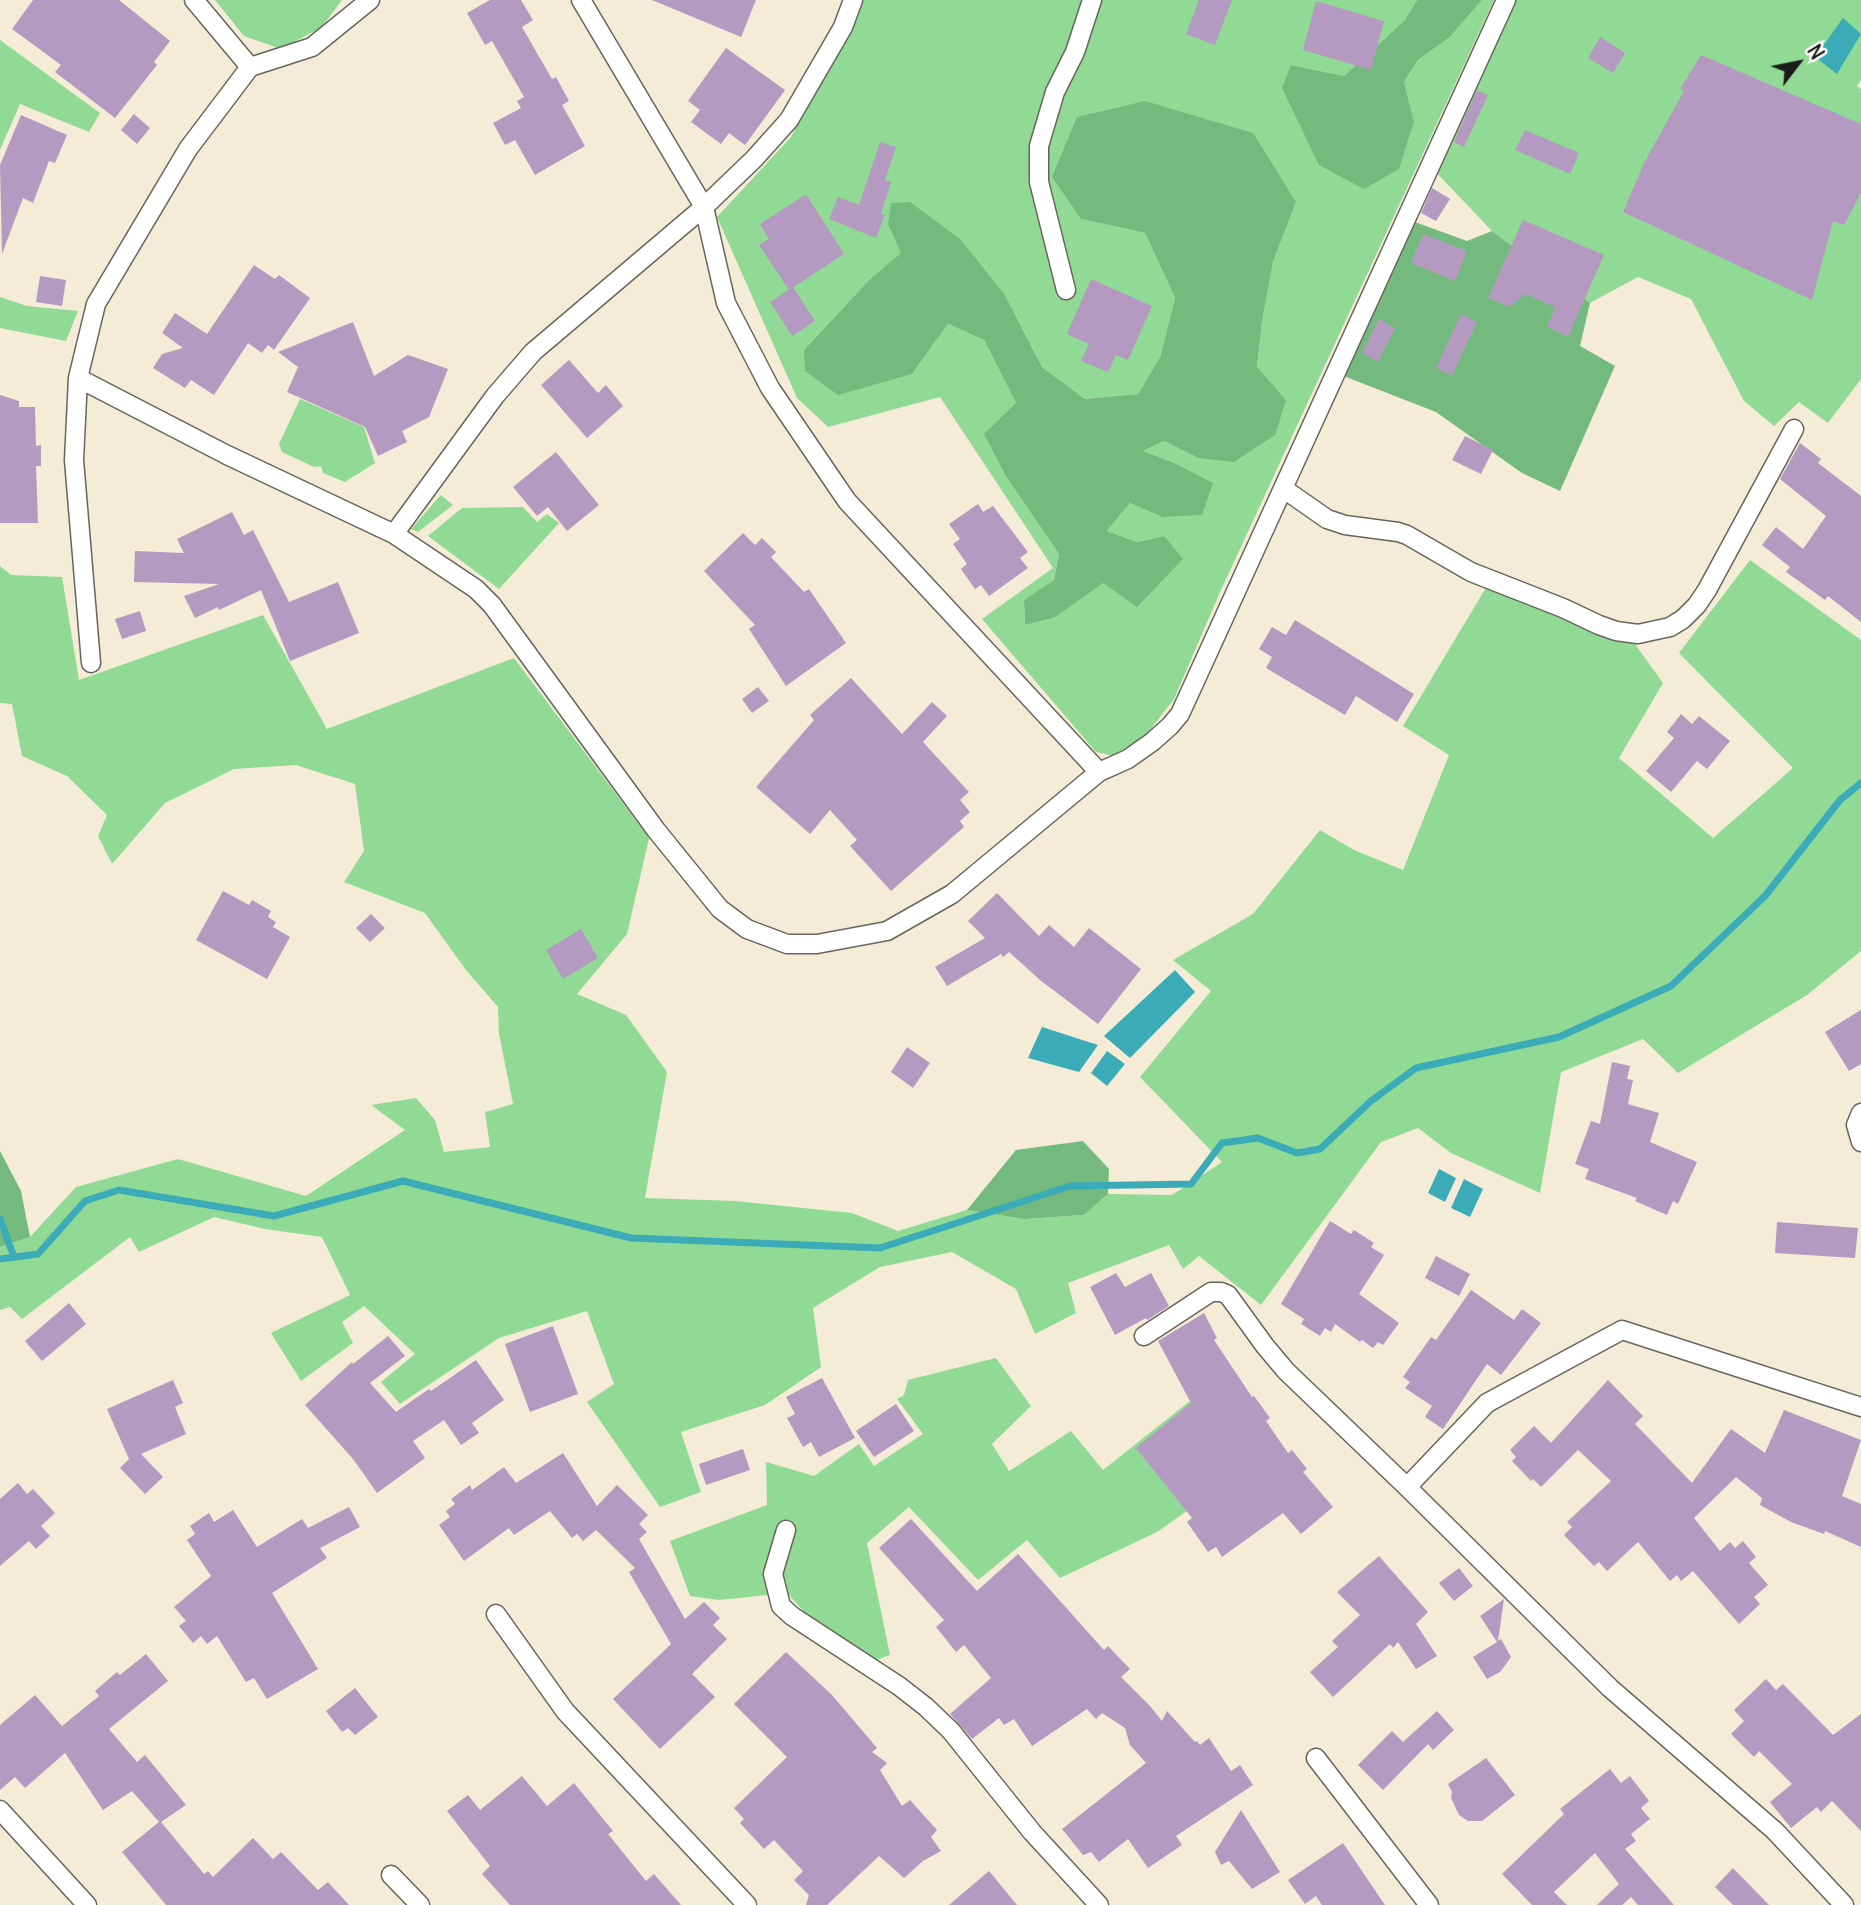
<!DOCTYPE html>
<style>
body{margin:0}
#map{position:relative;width:1861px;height:1905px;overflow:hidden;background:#f4ecd7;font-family:Delius,sans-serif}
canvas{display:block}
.north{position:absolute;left:1763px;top:28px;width:70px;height:70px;-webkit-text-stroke:5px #fdfcf7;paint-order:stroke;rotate:58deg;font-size:19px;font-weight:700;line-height:28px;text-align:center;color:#1c1c1c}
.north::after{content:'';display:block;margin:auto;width:24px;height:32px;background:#1c1c1c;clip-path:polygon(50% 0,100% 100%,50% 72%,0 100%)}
</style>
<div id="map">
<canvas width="1861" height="1905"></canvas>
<div class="north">N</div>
</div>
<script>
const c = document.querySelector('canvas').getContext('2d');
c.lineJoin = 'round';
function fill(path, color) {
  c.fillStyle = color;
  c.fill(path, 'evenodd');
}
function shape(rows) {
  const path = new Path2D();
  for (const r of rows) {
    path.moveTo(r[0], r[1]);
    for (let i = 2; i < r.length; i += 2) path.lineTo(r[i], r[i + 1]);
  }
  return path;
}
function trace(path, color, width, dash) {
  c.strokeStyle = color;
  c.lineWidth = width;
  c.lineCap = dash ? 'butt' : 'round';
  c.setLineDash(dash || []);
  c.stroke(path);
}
fill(shape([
 [215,0,342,0,322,27,281,49,244,36],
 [861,0,1417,0,1405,20,1344,76,1291,65,1414,121,1404,82,1418,60,1450,37,1482,0,1494,0,1221,590,1174,699,1146,735,1113,756,1096,752,982,619,1053,568,940,397,828,427,797,398,717,217,791,137],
 [1296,202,1273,262,1262,322,1257,368,1286,400,1198,458,1164,441,1143,451,1172,462,1162,517,1130,503,1107,531,1137,542,1164,536,1054,618,1025,625,1024,601,1054,580,1059,554,1007,478,1016,403,984,340,948,324,912,374,804,350,869,280,902,253,1005,295,1042,367,1085,399,1138,394,1160,357,1175,298,1145,233,1081,219],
 [1511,0,1861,0,1861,80,1857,86,1861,89,1861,379,1828,423,1799,402,1774,426,1744,401,1691,299,1638,277,1590,303,1492,231,1433,169],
 [0,40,100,113,89,132,20,104,0,150],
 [0,297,27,306,78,311,66,341,0,328],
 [300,399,364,427,375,463,345,482,323,473,321,466,314,467,282,452,279,444],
 [441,495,453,505,418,532,411,529],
 [523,507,537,522,547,514,559,523,499,589,428,536,462,508],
 [1750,560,1861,640,1861,951,1807,995,1678,1073,1643,1039,1561,1072,1540,1193,1451,1153,1418,1128,1381,1142,1261,1305,1199,1256,1183,1269,1169,1245,1068,1283,1076,1313,1035,1334,1016,1289,952,1252,880,1267,813,1308,821,1367,765,1405,681,1432,701,1492,660,1507,587,1402,614,1384,587,1311,499,1338,400,1404,381,1382,415,1354,364,1306,342,1322,353,1343,301,1381,271,1333,350,1295,322,1237,265,1229,214,1217,139,1252,130,1237,22,1319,10,1307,0,1310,0,1247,30,1237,76,1187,178,1159,306,1196,405,1130,371,1105,416,1098,435,1120,444,1152,490,1147,485,1112,513,1104,499,1034,498,1007,466,970,425,913,344,882,364,851,355,784,296,765,234,769,165,803,112,864,98,836,107,815,67,776,22,756,12,704,0,703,0,566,11,575,62,577,79,680,263,615,327,729,514,658,649,838,627,934,577,994,626,1015,667,1072,645,1198,735,1201,852,1213,898,1231,967,1210,1024,1219,1084,1215,1108,1194,1172,1195,1222,1162,1140,1077,1211,991,1173,960,1253,914,1320,830,1354,850,1403,870,1449,755,1403,726,1487,586,1635,644,1663,683,1619,758,1713,838,1793,768,1679,653],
 [996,1358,1031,1406,992,1444,1009,1471,1071,1431,1103,1470,1190,1401,1238,1475,1157,1532,1060,1578,1027,1540,978,1580,909,1507,867,1543,890,1655,876,1660,809,1617,787,1593,719,1600,690,1596,670,1541,767,1505,766,1462,814,1476,859,1444,874,1466,923,1434,897,1399,904,1395,908,1380]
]), '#91da95');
fill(shape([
 [1417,0,1482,0,1450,37,1418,60,1404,82,1414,121,1399,169,1364,189,1319,165,1282,88,1291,65,1344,76,1405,20],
 [1145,101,1253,133,1296,202,1273,262,1262,322,1257,367,1286,400,1275,435,1234,462,1198,458,1164,441,1143,451,1172,462,1213,483,1202,515,1162,517,1130,503,1107,531,1137,542,1164,536,1183,559,1137,607,1103,583,1054,618,1025,625,1024,600,1054,580,1059,554,1007,478,984,434,1016,403,984,340,948,324,912,374,838,395,805,371,804,350,869,280,901,253,888,224,891,203,910,202,960,239,1005,295,1042,367,1085,399,1138,394,1160,357,1175,298,1145,233,1081,219,1052,177,1077,117],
 [1415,222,1467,241,1492,231,1590,303,1580,346,1615,366,1560,491,1522,473,1436,412,1341,375],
 [1083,1141,1109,1169,1108,1194,1084,1215,1024,1219,967,1210,1016,1150],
 [0,1151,21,1191,30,1237,0,1247]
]), '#74ba7e');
fill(shape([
 [1843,18,1861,34,1837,74,1815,57],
 [1175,970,1195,992,1130,1058,1104,1036],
 [1042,1027,1098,1045,1079,1072,1028,1058],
 [1107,1051,1125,1064,1107,1086,1091,1073],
 [1439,1169,1456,1178,1445,1202,1428,1193],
 [1464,1179,1483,1189,1470,1217,1451,1208]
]), '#3babb7');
trace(shape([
 [0,1219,14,1257],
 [0,1259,38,1254,85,1201,119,1190,274,1216,403,1181,631,1238,880,1248,1070,1186,1191,1184,1222,1143,1258,1138,1297,1153,1320,1149,1371,1101,1416,1068,1559,1037,1671,986,1765,896,1840,800,1861,783]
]), '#3babb7', 7);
fill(shape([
 [33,0,119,0,170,41,154,62,157,65,115,118,55,72,61,65,12,29],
 [490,0,521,0,533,20,522,27,552,79,556,77,569,101,562,105,585,146,535,175,515,140,505,145,493,123,521,108,517,101,524,97,492,41,485,45,467,13],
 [652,0,756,0,741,37],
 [1199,0,1232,0,1215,45,1186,34],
 [1316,1,1384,21,1371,70,1303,50],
 [1600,37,1625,53,1613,73,1588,58],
 [726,48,785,90,745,145,729,133,721,144,691,122,700,110,688,101],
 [1701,55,1861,124,1861,193,1844,225,1833,221,1812,300,1623,212,1644,163,1684,91,1680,89],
 [1477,90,1488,95,1464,147,1454,142],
 [134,114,150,128,137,144,121,130],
 [21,115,67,135,55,163,49,161,33,203,23,198,2,254,0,165],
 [1525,130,1579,153,1570,174,1515,150],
 [880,142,896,147,885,180,891,182,881,214,885,215,876,238,829,219,838,197,859,205],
 [1432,188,1450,199,1436,221,1421,213],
 [806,194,844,254,789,290,759,245,769,239,760,224],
 [1523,220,1604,255,1568,337,1547,327,1555,307,1525,294,1509,307,1488,298],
 [1423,234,1467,251,1455,281,1411,263],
 [254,265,275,279,279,275,310,298,274,350,268,345,262,353,248,343,214,395,191,380,185,388,153,368,162,354,183,348,162,333,175,313,207,334],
 [40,276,66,280,62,306,36,302],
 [1091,279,1152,306,1128,360,1116,355,1108,372,1081,361,1089,344,1067,334],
 [793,287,815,321,792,336,770,302],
 [1461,314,1477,322,1452,376,1436,368],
 [1379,319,1395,328,1378,362,1362,353],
 [353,322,374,376,408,355,448,369,429,417,402,431,407,442,378,456,365,427,287,392,298,367,278,352],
 [569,360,598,393,606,385,623,406,587,438,541,385],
 [0,395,19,401,19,407,35,407,36,446,41,445,41,466,36,466,38,523,0,523],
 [1465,436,1493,450,1481,474,1452,460],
 [1800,443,1821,459,1818,463,1861,496,1861,622,1828,596,1825,600,1786,572,1790,567,1762,545,1776,527,1803,549,1826,516,1780,479],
 [556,452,599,505,567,531,548,507,537,516,513,487],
 [978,504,983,512,993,506,1028,552,1020,558,1028,568,989,596,981,585,975,589,961,569,967,564,953,544,960,539,949,524],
 [232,512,244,535,253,530,289,602,338,582,359,633,290,661,261,590,219,610,218,607,195,618,184,596,219,584,134,582,135,551,184,553,177,539],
 [743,533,755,545,762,538,776,552,771,557,804,592,809,589,846,643,786,686,749,629,755,625,704,571],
 [140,611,146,631,122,639,115,619],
 [1295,620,1414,694,1397,722,1356,696,1345,715,1266,668,1272,657,1259,649,1272,627,1286,635],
 [851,678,902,734,932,702,947,716,923,742,969,792,960,800,970,812,960,821,964,827,891,891,850,846,857,840,830,810,810,834,756,787,814,720,810,715],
 [758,687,769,701,752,713,742,699],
 [1681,714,1692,724,1699,716,1730,741,1707,769,1697,761,1671,792,1646,771,1674,738,1667,732],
 [223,891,249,905,252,900,271,911,268,917,276,922,273,927,290,937,267,979,196,940],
 [997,893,1039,936,1049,925,1074,947,1089,928,1141,969,1098,1024,1040,980,1009,952,1003,957,1001,954,947,986,935,967,985,938,968,921],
 [371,914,385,928,370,942,356,928],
 [581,929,598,958,563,979,546,950],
 [1861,1010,1861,1064,1849,1071,1825,1032],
 [907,1047,930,1063,913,1088,891,1072],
 [1612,1062,1630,1066,1627,1079,1633,1080,1628,1104,1659,1113,1650,1142,1697,1162,1678,1204,1673,1201,1667,1215,1635,1201,1637,1198,1585,1179,1589,1169,1575,1164,1591,1121,1600,1124],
 [1330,1221,1351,1234,1354,1230,1374,1243,1371,1247,1384,1255,1359,1294,1399,1323,1383,1345,1378,1342,1373,1348,1362,1340,1360,1342,1335,1324,1331,1332,1325,1328,1320,1336,1301,1324,1304,1319,1281,1304],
 [1777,1222,1858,1228,1855,1258,1775,1253],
 [1436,1256,1470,1274,1459,1296,1425,1278],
 [1116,1273,1125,1287,1151,1273,1169,1306,1147,1320,1146,1318,1115,1335,1090,1287],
 [1471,1290,1514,1320,1522,1309,1541,1323,1501,1375,1487,1364,1443,1429,1425,1417,1432,1406,1405,1388,1410,1382,1403,1377,1431,1337,1436,1340],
 [69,1303,86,1324,42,1361,25,1341],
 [1204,1313,1217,1338,1214,1340,1252,1397,1254,1396,1270,1418,1266,1421,1288,1453,1292,1450,1307,1469,1303,1472,1333,1507,1301,1534,1283,1513,1222,1557,1216,1547,1208,1552,1187,1522,1192,1518,1136,1448,1191,1403,1158,1341],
 [553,1326,578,1394,530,1412,505,1344],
 [388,1336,405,1356,370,1383,396,1412,429,1389,431,1391,476,1360,504,1400,472,1423,479,1433,461,1445,444,1420,413,1441,425,1458,377,1493,353,1459,305,1405,352,1362,353,1364],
 [822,1378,855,1438,819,1457,811,1442,803,1447,787,1418,795,1414,786,1397],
 [173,1380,183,1403,175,1407,186,1434,141,1454,163,1477,145,1494,120,1468,129,1459,107,1409],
 [1608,1380,1643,1416,1635,1424,1692,1483,1731,1429,1765,1453,1784,1410,1861,1440,1842,1496,1861,1504,1861,1547,1825,1531,1824,1534,1791,1522,1760,1505,1762,1498,1736,1477,1694,1518,1720,1551,1730,1542,1735,1548,1743,1541,1756,1557,1749,1563,1768,1585,1754,1597,1760,1604,1739,1624,1693,1571,1681,1581,1677,1575,1670,1581,1638,1542,1607,1571,1599,1562,1594,1566,1564,1535,1572,1527,1567,1522,1611,1481,1578,1450,1541,1487,1533,1479,1531,1481,1512,1461,1516,1457,1510,1450,1534,1426,1551,1443],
 [896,1404,914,1431,874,1457,856,1431],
 [743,1449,750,1470,706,1485,699,1464],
 [563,1453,597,1506,617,1485,648,1515,639,1524,647,1532,639,1539,685,1619,704,1602,720,1618,713,1625,727,1639,692,1674,715,1697,660,1749,613,1699,671,1644,629,1572,635,1568,596,1530,583,1541,577,1534,572,1538,550,1511,514,1535,509,1528,464,1561,439,1525,450,1517,446,1511,455,1504,451,1499,470,1485,472,1490,504,1467,516,1483],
 [18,1483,27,1494,33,1489,55,1513,41,1526,50,1536,36,1549,29,1541,0,1566,0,1499],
 [349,1507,360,1527,320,1548,327,1558,272,1593,318,1669,267,1699,254,1678,246,1682,217,1636,207,1644,201,1636,193,1643,179,1626,186,1621,174,1607,211,1576,187,1540,195,1534,190,1526,209,1513,214,1522,233,1510,257,1547,302,1519,308,1528],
 [911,1519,977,1591,1018,1554,1104,1650,1108,1646,1130,1669,1121,1677,1150,1706,1162,1721,1167,1711,1195,1742,1197,1741,1200,1745,1209,1738,1231,1771,1240,1765,1253,1785,1176,1836,1182,1845,1148,1868,1128,1839,1099,1862,1091,1852,1083,1855,1062,1829,1146,1763,1130,1745,1125,1728,1102,1713,1096,1719,1087,1709,1032,1746,1014,1719,1004,1725,999,1718,972,1739,950,1714,991,1678,964,1645,956,1652,936,1627,944,1620,879,1548],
 [1379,1556,1428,1612,1416,1624,1437,1656,1416,1669,1398,1642,1393,1648,1390,1644,1333,1697,1310,1672,1338,1647,1332,1641,1360,1615,1337,1592],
 [1459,1568,1473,1586,1454,1601,1439,1583],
 [1504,1599,1498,1641,1501,1639,1511,1657,1500,1672,1487,1679,1473,1657,1497,1642,1480,1616],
 [786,1652,832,1695,877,1748,872,1752,887,1763,880,1770,902,1806,910,1800,937,1830,931,1837,941,1851,923,1861,904,1878,879,1856,827,1905,806,1905,809,1895,794,1880,803,1871,774,1840,764,1849,740,1823,744,1819,734,1808,787,1757,734,1704],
 [146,1654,168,1681,109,1729,137,1762,145,1755,186,1805,161,1822,204,1874,208,1871,213,1877,253,1838,273,1859,281,1852,318,1890,328,1882,349,1905,166,1905,122,1852,159,1822,132,1791,103,1810,65,1753,25,1788,15,1777,0,1790,0,1725,35,1695,62,1726,99,1696,95,1691,117,1672,120,1675],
 [1766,1679,1776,1690,1783,1684,1833,1735,1861,1714,1861,1831,1832,1801,1821,1812,1817,1807,1791,1828,1770,1802,1792,1784,1759,1751,1754,1757,1731,1734,1744,1721,1734,1710],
 [355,1688,378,1717,355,1735,348,1728,342,1732,326,1711],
 [1437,1711,1454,1730,1433,1750,1428,1744,1383,1790,1358,1765,1392,1731,1403,1742],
 [1486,1758,1515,1795,1482,1821,1468,1821,1459,1815,1451,1798,1452,1792,1448,1784],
 [1610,1769,1621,1783,1630,1776,1649,1801,1641,1808,1650,1819,1631,1834,1636,1841,1625,1849,1674,1905,1638,1905,1631,1897,1622,1905,1597,1905,1619,1884,1595,1853,1554,1892,1567,1905,1532,1905,1502,1874,1564,1814,1560,1809],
 [522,1776,547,1806,574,1783,613,1831,608,1834,646,1881,654,1874,681,1905,510,1905,482,1874,490,1866,447,1811,468,1795,480,1810],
 [1241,1810,1280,1872,1252,1889,1229,1861,1221,1865,1215,1852],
 [1343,1843,1385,1905,1322,1905,1316,1896,1305,1904,1288,1880],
 [1733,1868,1769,1905,1733,1905,1715,1887],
 [989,1871,1017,1905,949,1905]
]), '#b49ac1');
const street = shape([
 [194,0,250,67],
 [370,0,312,47,250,67,188,149,96,304,78,378,227,455,394,534,476,589,492,605,656,830,720,909,747,929,787,944,817,944,887,931,952,894,1099,772,1128,759,1152,742,1170,726,1180,714,1506,0],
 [581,0,704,207,726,303,770,388,847,501,1099,772],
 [1066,290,1039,182,1039,146,1055,92,1075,52,1092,0],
 [78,378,74,460,91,663],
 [1284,489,1327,519,1345,525,1398,532,1407,535,1471,572,1563,608,1599,625,1616,631,1638,634,1670,627,1683,619,1697,605,1707,590,1794,429],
 [394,534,495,396,533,352,704,207,754,159,789,120,843,27,853,0],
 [1861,1113,1856,1125,1861,1142],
 [1144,1336,1211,1292,1221,1292,1228,1295,1265,1346,1286,1371,1407,1487,1610,1688,1775,1831,1844,1905],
 [1407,1487,1487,1403,1622,1330,1861,1407],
 [786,1530,773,1574,781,1606,792,1616,899,1686,926,1707,951,1731,1032,1832,1099,1905],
 [496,1614,565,1711,747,1905],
 [1316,1758,1429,1905],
 [0,1810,87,1905],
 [391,1875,420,1905]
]);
trace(street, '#68655d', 21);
trace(street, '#fff', 18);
</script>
